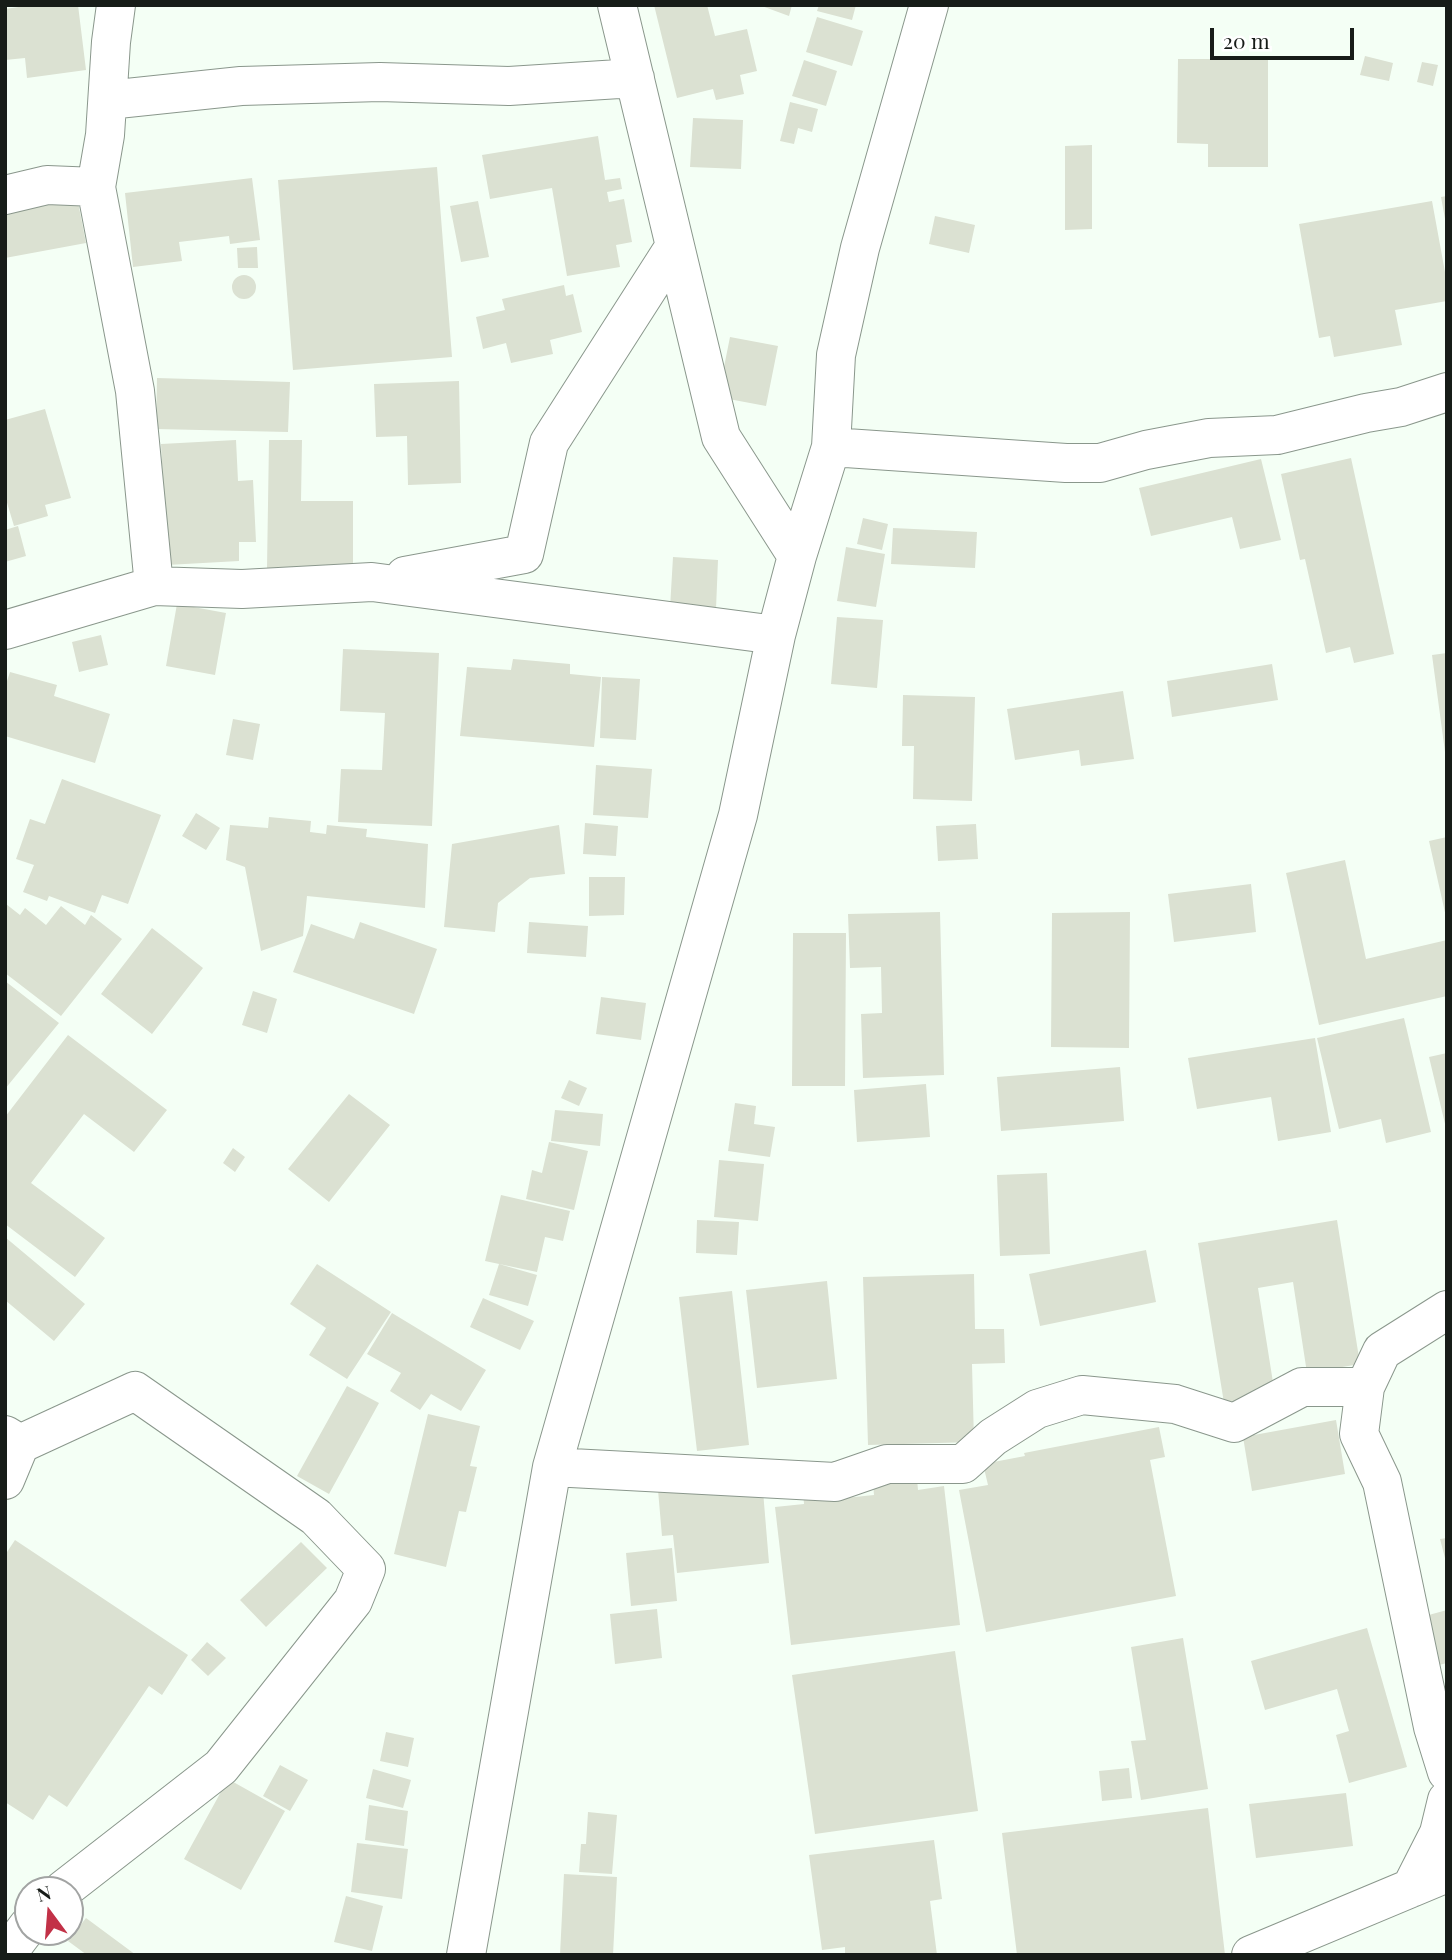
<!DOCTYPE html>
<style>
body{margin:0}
#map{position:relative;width:1452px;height:1960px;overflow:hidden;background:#f4fff5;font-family:"Playfair Display",serif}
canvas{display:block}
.frame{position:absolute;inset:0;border:7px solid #171c18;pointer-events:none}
.north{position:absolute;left:14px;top:1876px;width:70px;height:70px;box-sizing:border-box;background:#fff;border:2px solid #a2a4a3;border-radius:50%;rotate:344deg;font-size:19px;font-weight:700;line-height:28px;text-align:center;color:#171c18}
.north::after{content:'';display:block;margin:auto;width:24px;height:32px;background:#c23147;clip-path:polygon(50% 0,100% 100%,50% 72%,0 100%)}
.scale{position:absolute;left:1210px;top:28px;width:144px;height:32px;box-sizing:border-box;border:4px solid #171c18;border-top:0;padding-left:9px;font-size:21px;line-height:24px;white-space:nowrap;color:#171c18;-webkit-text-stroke:5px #fff;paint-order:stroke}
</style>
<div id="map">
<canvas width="1452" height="1960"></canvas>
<div class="frame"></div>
<div class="north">N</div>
<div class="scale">20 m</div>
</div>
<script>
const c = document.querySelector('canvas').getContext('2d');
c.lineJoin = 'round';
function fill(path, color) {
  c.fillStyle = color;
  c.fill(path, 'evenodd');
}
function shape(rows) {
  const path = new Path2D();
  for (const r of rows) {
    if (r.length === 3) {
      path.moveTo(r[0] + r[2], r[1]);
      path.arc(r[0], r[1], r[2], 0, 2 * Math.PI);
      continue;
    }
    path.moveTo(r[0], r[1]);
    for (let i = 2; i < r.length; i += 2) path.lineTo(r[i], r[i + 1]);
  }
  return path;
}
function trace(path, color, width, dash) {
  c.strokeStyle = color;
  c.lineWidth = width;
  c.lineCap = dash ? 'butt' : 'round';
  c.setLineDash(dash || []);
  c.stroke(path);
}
fill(shape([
 [32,5,78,5,86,70,27,78,25,58,5,60,5,9],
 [654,5,707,5,715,36,747,29,757,71,740,75,744,94,716,100,713,89,677,98],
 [759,5,792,5,789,16],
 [819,5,856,5,852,20,817,11],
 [817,17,863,31,852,66,806,52],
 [1365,56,1393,63,1389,81,1360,75],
 [1178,59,1268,59,1268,167,1208,167,1208,144,1177,143],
 [804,60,837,71,826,106,792,96],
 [1422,62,1438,65,1433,86,1417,82],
 [790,102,818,109,812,132,798,128,794,144,780,141],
 [693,118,743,120,741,169,690,167],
 [598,136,605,180,620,178,622,189,607,192,609,202,624,199,632,242,616,245,620,267,567,276,552,188,490,199,482,155],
 [1092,145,1092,229,1065,230,1065,146],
 [437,167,452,357,293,370,278,180],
 [252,178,260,240,230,244,229,236,179,242,182,261,133,267,125,193],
 [76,192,86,243,5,258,5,206],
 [1447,196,1447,219,1445,219,1441,197],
 [478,201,489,257,461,262,450,206],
 [1432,201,1447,283,1447,301,1395,310,1402,345,1334,357,1330,336,1319,338,1299,224],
 [935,216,975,225,969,253,929,244],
 [257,247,258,268,238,268,237,248],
 [244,287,12],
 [564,285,566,296,573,294,582,332,550,340,553,354,511,363,506,343,483,349,476,317,505,310,502,299],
 [730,337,778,346,766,406,718,397],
 [157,378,290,382,288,432,156,429],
 [459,381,461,483,408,485,407,436,376,437,374,384],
 [45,409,71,498,45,505,48,516,14,526,5,496,5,420],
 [236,440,238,481,253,480,256,542,239,542,239,561,167,565,161,444],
 [269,440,302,440,301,501,353,501,353,569,267,568],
 [1351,458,1394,654,1354,663,1350,647,1326,653,1305,559,1300,560,1281,474],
 [1261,459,1281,540,1240,549,1232,517,1151,536,1139,488],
 [863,518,888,524,882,550,857,544],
 [18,526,26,556,5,562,5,530],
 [893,528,977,532,975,568,891,564],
 [846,547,885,554,876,607,837,601],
 [673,557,718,560,716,609,670,608],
 [177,604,226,613,215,675,166,666],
 [837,617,883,620,877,688,831,684],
 [101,635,108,665,79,672,72,642],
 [343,649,439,653,432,826,338,822,341,769,382,770,385,713,340,711],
 [1447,653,1447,752,1445,752,1432,655],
 [513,659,570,664,570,674,601,677,594,747,460,736,467,667,511,670],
 [1272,664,1278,700,1172,717,1167,681],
 [10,672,57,685,54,696,110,714,95,763,5,736,5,687],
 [602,677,640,679,636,740,600,738],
 [1123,691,1134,759,1081,766,1079,750,1015,760,1007,709],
 [903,695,975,697,972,801,913,799,914,746,902,746],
 [233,719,260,724,253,760,226,755],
 [596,765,652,769,648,818,593,815],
 [62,779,161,815,128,904,102,895,95,913,49,896,47,901,23,892,34,865,16,859,30,819,45,824],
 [196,813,220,828,206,850,182,836],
 [269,817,311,821,310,832,326,834,327,825,367,829,366,837,428,844,425,908,307,896,303,936,261,951,245,867,226,860,230,825,268,828],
 [585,823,618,826,616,856,583,854],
 [976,824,978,859,938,861,936,826],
 [559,825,565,874,530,878,498,903,495,932,444,927,452,844],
 [1447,837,1447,917,1446,917,1429,841],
 [1345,860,1366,959,1447,940,1447,996,1319,1025,1286,873],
 [589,877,625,877,624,915,589,916],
 [1251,884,1256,932,1174,942,1168,894],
 [6,904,20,915,25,908,46,925,61,906,85,925,91,915,122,939,61,1016,5,973],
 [940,912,944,1075,863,1078,861,1014,882,1013,881,967,850,968,848,914],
 [1130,912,1129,1048,1051,1047,1052,913],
 [360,922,437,949,414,1014,293,972,311,924,354,939],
 [529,922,588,926,586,957,527,953],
 [152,928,203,968,152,1034,101,994],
 [793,933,846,933,845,1086,792,1086],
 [5,981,59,1023,5,1089],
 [253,991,277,999,267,1033,242,1025],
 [601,997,646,1003,641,1040,596,1034],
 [1404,1018,1431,1132,1386,1143,1381,1119,1339,1129,1317,1038],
 [68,1035,167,1110,134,1152,84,1114,31,1183,105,1238,75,1277,5,1224,5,1117],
 [1315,1038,1331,1132,1278,1141,1271,1097,1197,1109,1188,1058],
 [1447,1053,1447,1127,1446,1128,1429,1057],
 [1120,1067,1124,1121,1001,1131,997,1077],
 [569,1080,587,1088,579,1106,561,1098],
 [926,1084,930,1137,857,1142,854,1090],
 [349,1094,390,1125,329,1202,288,1169],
 [735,1103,756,1106,754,1124,775,1127,770,1157,728,1151],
 [555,1110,603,1114,600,1146,551,1141],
 [549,1142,588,1151,574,1210,526,1199,532,1170,542,1173],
 [233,1148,245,1157,235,1172,223,1163],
 [719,1160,764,1164,758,1221,714,1217],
 [1047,1173,1050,1254,1000,1256,997,1175],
 [501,1195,570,1211,563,1241,545,1237,537,1272,485,1261],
 [697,1220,739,1222,737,1255,696,1253],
 [1337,1220,1360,1364,1307,1373,1293,1282,1258,1288,1275,1395,1224,1403,1198,1243],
 [5,1237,85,1304,54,1341,5,1300],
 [1146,1250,1156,1302,1040,1326,1029,1274],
 [317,1264,391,1312,347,1379,309,1355,326,1328,290,1304],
 [499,1264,537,1275,528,1306,489,1295],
 [974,1274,975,1329,1004,1329,1005,1363,972,1364,974,1442,868,1445,863,1277],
 [827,1281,837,1379,757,1388,746,1290],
 [732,1291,749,1445,697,1451,679,1297],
 [483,1298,534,1321,520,1350,470,1327],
 [392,1313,486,1370,461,1411,431,1394,420,1410,390,1391,401,1373,367,1354],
 [347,1386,379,1403,329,1494,297,1476],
 [428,1414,480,1426,470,1466,477,1467,466,1512,459,1511,446,1567,394,1554],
 [1336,1420,1345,1474,1252,1491,1243,1437],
 [1159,1427,1165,1457,1150,1460,1176,1596,986,1632,959,1490,988,1485,983,1464,1025,1456,1024,1453],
 [762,1479,769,1563,677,1573,673,1535,662,1536,658,1490],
 [917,1479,918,1490,944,1486,960,1625,791,1645,775,1507,804,1504,803,1492,845,1498,874,1495,873,1484],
 [1447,1538,1447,1562,1446,1562,1440,1539],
 [15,1540,188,1655,162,1695,149,1686,67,1807,49,1795,33,1820,5,1802,5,1555],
 [301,1542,327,1568,266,1627,240,1600],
 [672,1548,677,1601,631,1606,626,1553],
 [657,1609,662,1658,615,1664,610,1614],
 [1447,1610,1447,1663,1439,1665,1425,1616],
 [1367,1628,1407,1767,1349,1783,1336,1735,1349,1731,1337,1689,1265,1710,1251,1661],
 [1183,1638,1208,1789,1141,1800,1131,1741,1146,1740,1131,1647],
 [207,1642,226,1658,208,1676,191,1660],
 [955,1651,978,1811,815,1834,792,1675],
 [386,1732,414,1738,408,1767,380,1761],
 [280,1765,308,1780,290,1811,263,1796],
 [1129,1768,1132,1798,1102,1801,1099,1771],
 [373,1769,411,1780,403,1808,366,1798],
 [228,1779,285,1811,241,1890,184,1859],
 [1346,1793,1353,1846,1256,1858,1249,1804],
 [369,1805,408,1811,404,1846,365,1840],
 [1208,1808,1225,1955,1017,1955,1002,1833],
 [588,1812,617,1815,612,1874,579,1872,581,1844,586,1844],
 [934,1840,942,1899,930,1901,937,1955,845,1955,845,1947,822,1950,809,1855],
 [357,1843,408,1849,402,1899,351,1892],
 [564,1874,617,1877,613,1955,560,1955],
 [346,1896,383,1906,372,1951,334,1942],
 [86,1918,136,1955,87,1955,68,1941]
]), '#dbe1d2');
const street = shape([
 [116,5,111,42,105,135,96,187,135,391,154,586],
 [617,5,721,437,797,556],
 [108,100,241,86,380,82,509,86,635,78],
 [5,195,47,185,96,187],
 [831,447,1066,463,1100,463,1146,450,1209,438,1277,435,1366,413,1401,407,1447,392],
 [405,576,524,554,549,443,675,246],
 [5,630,154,586,242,589,372,582,776,635],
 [1447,1310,1382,1351,1365,1387,1359,1434,1382,1482,1433,1727,1447,1772],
 [5,1435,20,1444,135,1391,316,1517,366,1569,353,1601,221,1767,63,1890],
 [552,1467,835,1482,887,1464,963,1464,993,1437,1037,1409,1082,1395,1175,1404,1234,1423,1302,1387,1365,1387],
 [5,1480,20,1444],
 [1411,1888,1439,1833,1447,1800],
 [6,1955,28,1926],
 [466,1955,552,1467,738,815,776,635,797,556,831,447,836,355,860,248,929,5],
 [1251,1955,1447,1873]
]);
trace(street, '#8a978c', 40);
trace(street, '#fff', 38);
</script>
